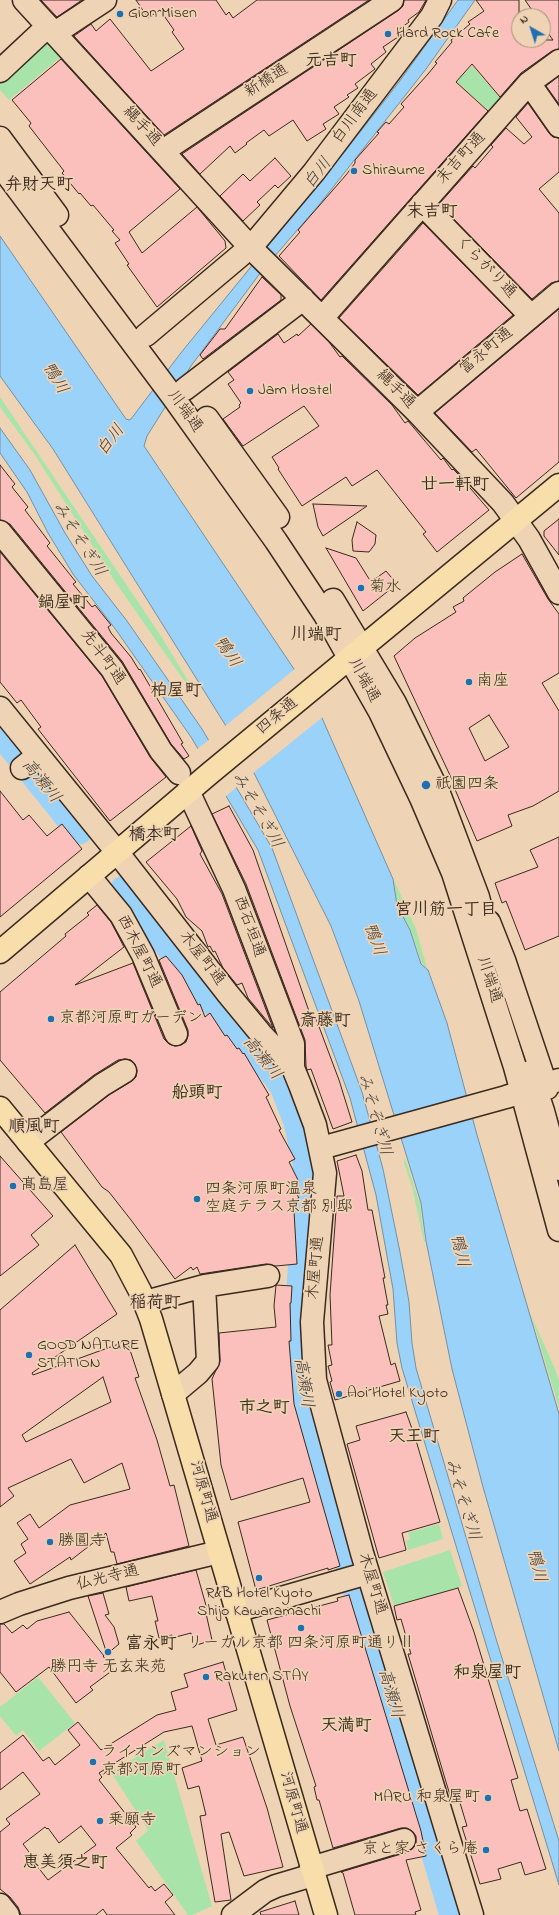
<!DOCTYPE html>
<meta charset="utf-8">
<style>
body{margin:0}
#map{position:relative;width:559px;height:1915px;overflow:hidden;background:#eed4b5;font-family:"Indie Flower",sans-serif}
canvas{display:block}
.north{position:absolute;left:511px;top:8px;width:40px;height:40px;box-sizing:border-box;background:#eed4b5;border:1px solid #a69079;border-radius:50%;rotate:321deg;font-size:11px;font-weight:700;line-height:16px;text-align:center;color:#3b2a1e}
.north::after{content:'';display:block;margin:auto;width:14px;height:18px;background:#1f6fb2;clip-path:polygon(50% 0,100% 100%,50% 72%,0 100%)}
</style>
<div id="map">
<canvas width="559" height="1915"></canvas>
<div class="north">N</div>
</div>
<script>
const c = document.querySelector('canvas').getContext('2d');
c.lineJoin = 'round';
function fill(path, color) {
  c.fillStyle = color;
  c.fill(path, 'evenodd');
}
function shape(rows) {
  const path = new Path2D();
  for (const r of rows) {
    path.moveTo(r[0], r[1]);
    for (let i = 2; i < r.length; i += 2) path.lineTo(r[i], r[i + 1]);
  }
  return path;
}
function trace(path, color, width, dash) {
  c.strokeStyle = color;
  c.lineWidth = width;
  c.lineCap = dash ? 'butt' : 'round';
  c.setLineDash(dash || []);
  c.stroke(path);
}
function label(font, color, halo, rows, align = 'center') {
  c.font = font + ' "Indie Flower","Klee One",sans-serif';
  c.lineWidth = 3.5;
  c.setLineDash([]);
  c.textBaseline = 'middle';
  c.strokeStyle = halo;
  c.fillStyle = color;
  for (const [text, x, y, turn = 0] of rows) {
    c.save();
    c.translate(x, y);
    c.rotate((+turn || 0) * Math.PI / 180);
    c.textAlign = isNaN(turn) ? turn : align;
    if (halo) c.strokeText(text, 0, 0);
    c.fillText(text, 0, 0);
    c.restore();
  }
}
fill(shape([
 [47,39,63,55,9,100,0,90,0,82],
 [472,66,502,100,491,112,452,78,460,69,465,73],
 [0,397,161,636,198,697,196,698,116,583,35,455,0,407],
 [394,880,416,929,427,968,422,963,410,929,397,904],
 [405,1158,420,1204,425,1242,424,1242,412,1187,404,1163],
 [531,1315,555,1369,559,1381,559,1408],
 [439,1524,443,1539,408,1550,406,1541,410,1539,408,1533],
 [450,1550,462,1586,395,1608,383,1572],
 [38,1677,75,1723,39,1751,23,1730,16,1736,0,1716,0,1707],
 [164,1740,212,1906,192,1915,188,1915,136,1841,148,1830,111,1772]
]), '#a8e4a9');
const water = shape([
 [458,0,475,0,426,69,319,205,261,272,191,366,147,436,144,446,294,669,322,718,393,879,397,905,410,930,421,964,428,970,447,1023,477,1135,559,1414,559,1751,483,1487,452,1369,426,1241,421,1203,359,1001,331,926,254,773,226,726,53,449,0,376,0,236,126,419,129,420,131,419,180,354,346,150,399,82,458,0],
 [0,428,30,470,65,533,92,576,127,621,202,729,272,848,362,1092,383,1169,400,1252,409,1302,412,1343,416,1368,497,1642,559,1841,559,1885,402,1368,397,1343,393,1289,376,1195,350,1098,258,850,191,737,116,630,73,574,48,533,27,492,0,453,0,428]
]);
fill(water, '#9bd2fa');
trace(water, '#758fa2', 1);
fill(shape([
 [296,668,324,716,252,774,224,727],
 [210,739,238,786,225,797,196,750]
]), '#eed4b5');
trace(shape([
 [0,732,79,831],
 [124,889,196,982,275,1075,283,1086,297,1122,306,1162,306,1194,297,1336,300,1390,349,1566,453,1915]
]), '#9bd2fa', 27);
const building = shape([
 [41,0,82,0,57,17,41,0],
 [136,0,216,0,226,15,229,12,233,18,257,0,369,0,164,135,74,36,91,24,96,31,110,19,151,71,184,49,172,32,174,30,160,10,148,18,136,0],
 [404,0,426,0,419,12,408,20,409,22,398,30,401,35,383,47,386,52,371,64,375,69,355,84,358,88,347,95,349,97,334,107,339,114,323,124,326,129,307,141,293,120,269,136,264,130,246,143,247,144,235,153,230,146,200,174,182,154,399,10,403,6,404,0],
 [476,0,519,0,519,40,553,40,543,26,543,16,536,16,525,0,559,0,559,49,552,51,521,73,500,97,472,64,456,82,488,111,321,300,279,256,300,232,298,230,346,175,355,163,355,160,379,133,377,132,386,122,389,124,404,107,401,104,428,74,437,63,435,62,452,42,451,40,470,24,468,22,484,11,476,0],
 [61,59,180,189,129,232,142,253,197,207,225,241,226,248,157,307,127,265,129,264,115,243,120,240,112,231,114,230,93,205,91,206,80,193,79,194,62,173,64,171,29,126,31,123,12,100,61,59],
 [559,76,559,104,546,86,559,76],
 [528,103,549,133,553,137,559,138,559,172,539,189,559,213,559,281,551,283,532,299,439,204,473,166,475,168,493,147,491,145,506,128,524,144,532,137,516,117,528,103],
 [275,158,291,176,278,188,275,185,257,202,260,205,243,221,220,196,243,174,250,181,275,158],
 [423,223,513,315,418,395,339,318,423,223],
 [262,277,281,295,281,300,203,359,200,355,220,329,225,329,262,277],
 [559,309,559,462,516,498,476,449,472,452,435,413,559,309],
 [311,324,329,342,340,357,342,356,392,405,405,423,408,421,441,460,443,458,452,470,453,469,458,474,489,510,437,552,423,534,426,532,377,470,352,486,346,477,302,506,278,469,279,468,272,457,319,426,304,406,243,446,223,419,240,407,239,405,241,403,228,384,234,380,228,372,278,334,284,343,297,334,298,336,311,324],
 [0,465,15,484,12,487,28,507,25,510,50,543,47,546,76,582,73,584,92,607,95,605,111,625,108,627,111,633,131,657,139,670,140,669,183,743,181,744,189,756,184,759,171,744,122,661,10,524,0,520,0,465],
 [313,504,367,506,323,536,318,527,313,504],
 [559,519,559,555,544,536,544,531,559,519],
 [357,522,376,535,375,544,369,552,353,551,352,540,357,522],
 [326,548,356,558,371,582,386,571,397,584,363,611,326,548],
 [0,552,102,676,150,757,166,777,110,821,38,729,41,727,21,700,17,703,0,682,0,552],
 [522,554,548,599,559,614,559,673,542,683,559,711,559,791,533,806,508,815,512,826,477,841,454,787,455,786,394,656,415,638,456,612,453,607,464,601,463,598,495,572,522,554],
 [489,715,509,747,485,761,469,728,489,715],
 [0,791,23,820,29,815,47,836,62,824,82,849,0,917,0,791],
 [229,806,253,850,311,1017,315,1016,339,1080,352,1122,333,1129,311,1069,307,1070,306,1066,305,1040,246,884,212,814,229,806],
 [191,826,202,851,200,854,222,894,273,1028,248,998,242,983,237,985,223,968,215,951,213,952,210,946,208,947,202,931,186,917,177,899,146,862,191,826],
 [559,837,559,936,525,950,506,901,502,903,495,883,538,867,530,850,559,837],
 [97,905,111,922,124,947,75,985,133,963,164,1039,169,1044,175,1046,181,1045,186,1042,188,1036,188,1030,159,960,166,956,182,975,198,1005,200,1004,205,1017,210,1013,225,1036,227,1035,237,1049,239,1048,243,1054,244,1053,269,1095,266,1097,281,1129,279,1130,295,1159,289,1162,299,1182,292,1186,299,1198,296,1200,297,1210,294,1211,297,1264,276,1266,266,1264,200,1274,197,1267,193,1270,191,1267,175,1279,131,1220,109,1192,102,1187,61,1132,109,1095,132,1081,136,1077,137,1071,135,1064,131,1060,125,1059,118,1060,94,1075,45,1113,0,1060,0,992,66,936,65,934,89,915,87,913,97,905],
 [356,1155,362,1171,368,1210,372,1210,385,1278,383,1278,388,1305,386,1305,388,1314,379,1316,391,1365,395,1363,400,1381,335,1400,330,1382,332,1381,328,1366,332,1365,328,1345,332,1345,330,1295,337,1196,344,1196,337,1161,356,1155],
 [0,1156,53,1216,31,1235,39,1245,0,1276,0,1156],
 [75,1245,117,1314,32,1373,33,1375,127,1341,139,1377,135,1378,157,1440,170,1486,174,1485,189,1546,117,1564,114,1552,111,1552,106,1533,71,1560,70,1557,30,1584,14,1561,26,1553,21,1544,28,1539,17,1523,30,1514,39,1528,70,1505,130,1489,122,1463,84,1483,71,1459,8,1488,14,1496,0,1507,0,1310,75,1245],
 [103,1377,111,1402,26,1442,22,1435,103,1377],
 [276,1285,292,1286,291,1303,290,1303,291,1341,289,1341,294,1404,340,1566,328,1570,328,1568,256,1590,238,1522,310,1502,303,1478,231,1500,221,1465,212,1379,220,1361,219,1333,276,1327,274,1306,276,1285],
 [406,1412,415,1437,440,1522,402,1533,406,1550,379,1558,347,1444,360,1440,356,1426,406,1412],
 [196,1570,207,1609,205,1609,212,1640,194,1646,191,1633,172,1638,172,1635,159,1638,155,1621,158,1621,152,1596,129,1601,126,1587,196,1570],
 [458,1588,474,1632,518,1778,511,1780,520,1811,527,1809,546,1869,525,1875,521,1862,498,1869,501,1879,480,1884,462,1827,467,1826,457,1793,450,1795,446,1782,408,1654,411,1654,401,1619,397,1620,394,1606,458,1588],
 [103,1593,109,1614,105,1615,114,1627,119,1644,107,1654,88,1596,103,1593],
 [349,1595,421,1831,426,1856,406,1860,421,1910,415,1912,416,1915,355,1915,343,1873,341,1872,408,1852,413,1848,416,1843,416,1836,412,1831,407,1828,401,1828,333,1848,319,1800,317,1800,314,1787,316,1786,290,1706,267,1620,338,1601,337,1598,349,1595],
 [69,1612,104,1656,103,1656,113,1670,90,1687,93,1690,76,1703,49,1667,16,1692,0,1672,0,1624,4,1624,12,1633,23,1625,27,1629,37,1621,69,1612],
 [223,1662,237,1710,208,1719,216,1745,243,1737,267,1808,283,1867,244,1876,229,1832,221,1834,231,1900,215,1902,200,1816,206,1815,199,1786,188,1789,182,1768,202,1761,192,1726,164,1732,99,1773,102,1777,99,1780,136,1827,130,1833,132,1835,116,1848,149,1888,151,1886,155,1891,164,1884,173,1895,165,1902,175,1915,107,1915,103,1909,96,1915,21,1915,18,1907,10,1897,0,1889,0,1832,10,1824,6,1819,40,1794,23,1772,0,1790,0,1753,23,1735,43,1761,49,1757,55,1765,80,1745,68,1730,78,1722,101,1750,157,1715,176,1710,171,1692,188,1687,184,1674,223,1662],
 [81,1826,96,1845,48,1880,30,1857,32,1856,23,1844,45,1827,47,1829,48,1828,59,1843,81,1826],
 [295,1901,299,1915,261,1915,260,1912,295,1901]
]);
fill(building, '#fcc0bc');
trace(building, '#3b2a1e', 1);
const minor = shape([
 [24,0,250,247,417,412,503,503,529,539,559,593],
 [55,33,105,0],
 [0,71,48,26],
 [529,83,559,126],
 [0,138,57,215],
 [163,151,392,0],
 [0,165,173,397,276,541,325,615,380,712,421,798,453,873,515,1067,559,1230],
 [422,204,530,315],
 [323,317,529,83,559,61],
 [146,335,241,255,257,240,314,172,432,16,440,0],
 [185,389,303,299],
 [417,412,559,293],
 [207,418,278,517],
 [0,532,112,669,161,751,179,773],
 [333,600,395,703,438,791,478,897,489,940],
 [0,708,117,852,228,994,261,1034,293,1068,300,1085,315,1125,325,1173,312,1322,315,1380,362,1553,472,1915],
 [22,768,38,755],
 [188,791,234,889,293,1044,293,1068],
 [89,876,121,915,143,955,176,1034],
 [489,922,504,960,547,1088],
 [530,1072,543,1111,559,1169],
 [28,1142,102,1085,125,1071],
 [321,1148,506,1097,559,1080],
 [145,1302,204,1286],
 [173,1394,198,1373,208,1361,204,1286,268,1276],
 [236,1611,368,1573],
 [0,1612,19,1604,69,1588,219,1552],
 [311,1868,404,1840],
 [0,1905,8,1915],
 [233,1915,265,1891,276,1886,313,1875]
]);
const major = shape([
 [0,952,209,774,559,485],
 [0,1108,121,1255,140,1291,151,1319,173,1394,326,1915]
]);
trace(minor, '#3b2a1e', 25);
trace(major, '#3b2a1e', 25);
trace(minor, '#eed4b5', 22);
trace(major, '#f8deab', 22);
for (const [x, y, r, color] of [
 [120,14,4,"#1f6fb2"],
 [388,34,4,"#1f6fb2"],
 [354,171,4,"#1f6fb2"],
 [250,391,4,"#1f6fb2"],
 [361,588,4,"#1f6fb2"],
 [469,682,4,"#1f6fb2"],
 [426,785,5,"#1f6fb2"],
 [51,1019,4,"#1f6fb2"],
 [13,1186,4,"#1f6fb2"],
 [197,1199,4,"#1f6fb2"],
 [29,1355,4,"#1f6fb2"],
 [339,1394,4,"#1f6fb2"],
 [50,1542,4,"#1f6fb2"],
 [259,1578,4,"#1f6fb2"],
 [301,1628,4,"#1f6fb2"],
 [108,1652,4,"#1f6fb2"],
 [206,1677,4,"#1f6fb2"],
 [93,1762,4,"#1f6fb2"],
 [488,1798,4,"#1f6fb2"],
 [100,1821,4,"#1f6fb2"],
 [486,1850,4,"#1f6fb2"]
]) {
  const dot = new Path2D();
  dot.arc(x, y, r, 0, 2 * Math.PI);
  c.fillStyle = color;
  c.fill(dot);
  trace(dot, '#eed4b5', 1.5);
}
label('16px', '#3b2a1e', '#eed4b5', [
 ["Gion Misen",128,14],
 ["Hard Rock Cafe",396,34],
 ["Shiraume",362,171],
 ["Jam Hostel",258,391],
 ["菊水",369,588],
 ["南座",477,682],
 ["祇園四条",435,785],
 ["京都河原町ガーデン",59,1019],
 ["髙島屋",21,1186],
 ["四条河原町温泉",205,1190],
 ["空庭テラス京都 別邸",205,1208],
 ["GOOD NATURE",37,1346],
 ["STATION",37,1364],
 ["Aoi Hotel Kyoto",347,1394],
 ["勝圓寺",58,1542],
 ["R&B Hotel Kyoto",259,1594,"center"],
 ["Shijo Kawaramachi",259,1612,"center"],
 ["リーガル京都 四条河原町通りⅡ",301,1644,"center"],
 ["勝円寺 无玄来苑",108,1668,"center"],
 ["Rakuten STAY",214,1677],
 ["ライオンズマンション",101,1753],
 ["京都河原町",101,1771],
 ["MARU 和泉屋町",480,1798,"right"],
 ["乗願寺",108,1821],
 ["京と家 さくら庵",478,1850,"right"]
], 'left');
label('16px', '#3b2a1e', '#eed4b5', [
 ["新橋通",267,82,-33],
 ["白川南通",356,117,-53],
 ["縄手通",141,127,47],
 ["末吉町通",462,159,-48],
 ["くらがり通",485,268,46],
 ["富永町通",487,352,-40],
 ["縄手通",395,390,45],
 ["川端通",184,412,54],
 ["先斗町通",102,658,54],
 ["川端通",363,681,61],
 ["四条通",278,717,-40],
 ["西石垣通",248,927,70],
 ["西木屋町通",138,952,63],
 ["木屋町通",201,959,52],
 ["川端通",488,980,72],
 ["木屋町通",317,1268,-85],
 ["河原町通",202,1492,74],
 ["仏光寺通",108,1579,-14],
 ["木屋町通",371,1584,73],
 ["河原町通",292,1803,74]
]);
label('bold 17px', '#3b2a1e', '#eed4b5', [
 ["元吉町",331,62],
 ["弁財天町",39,186],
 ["末吉町",432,213],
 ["廿一軒町",455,486],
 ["鍋屋町",63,604],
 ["川端町",316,636],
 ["柏屋町",176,692],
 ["橋本町",154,836],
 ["宮川筋一丁目",446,911],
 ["斎藤町",325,1022],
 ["船頭町",197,1094],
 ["順風町",34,1128],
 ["稲荷町",155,1304],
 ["市之町",264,1409],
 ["天王町",414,1438],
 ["富永町",151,1645],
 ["和泉屋町",487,1674],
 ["天満町",346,1727],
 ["恵美須之町",65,1864]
]);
label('italic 17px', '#49433f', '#eed4b5', [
 ["白川",319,174,-52],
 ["鴨川",54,379,59],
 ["白川",112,441,-52],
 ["みそそぎ川",78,540,58],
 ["鴨川",226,653,56],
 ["高瀬川",40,782,51],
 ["みそそぎ川",256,811,60],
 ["鴨川",373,940,70],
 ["高瀬川",261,1059,51],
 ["みそそぎ川",373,1115,74],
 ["鴨川",458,1251,76],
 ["高瀬川",302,1383,81],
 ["みそそぎ川",461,1500,73],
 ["鴨川",535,1566,76],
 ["高瀬川",389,1694,74]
]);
</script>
